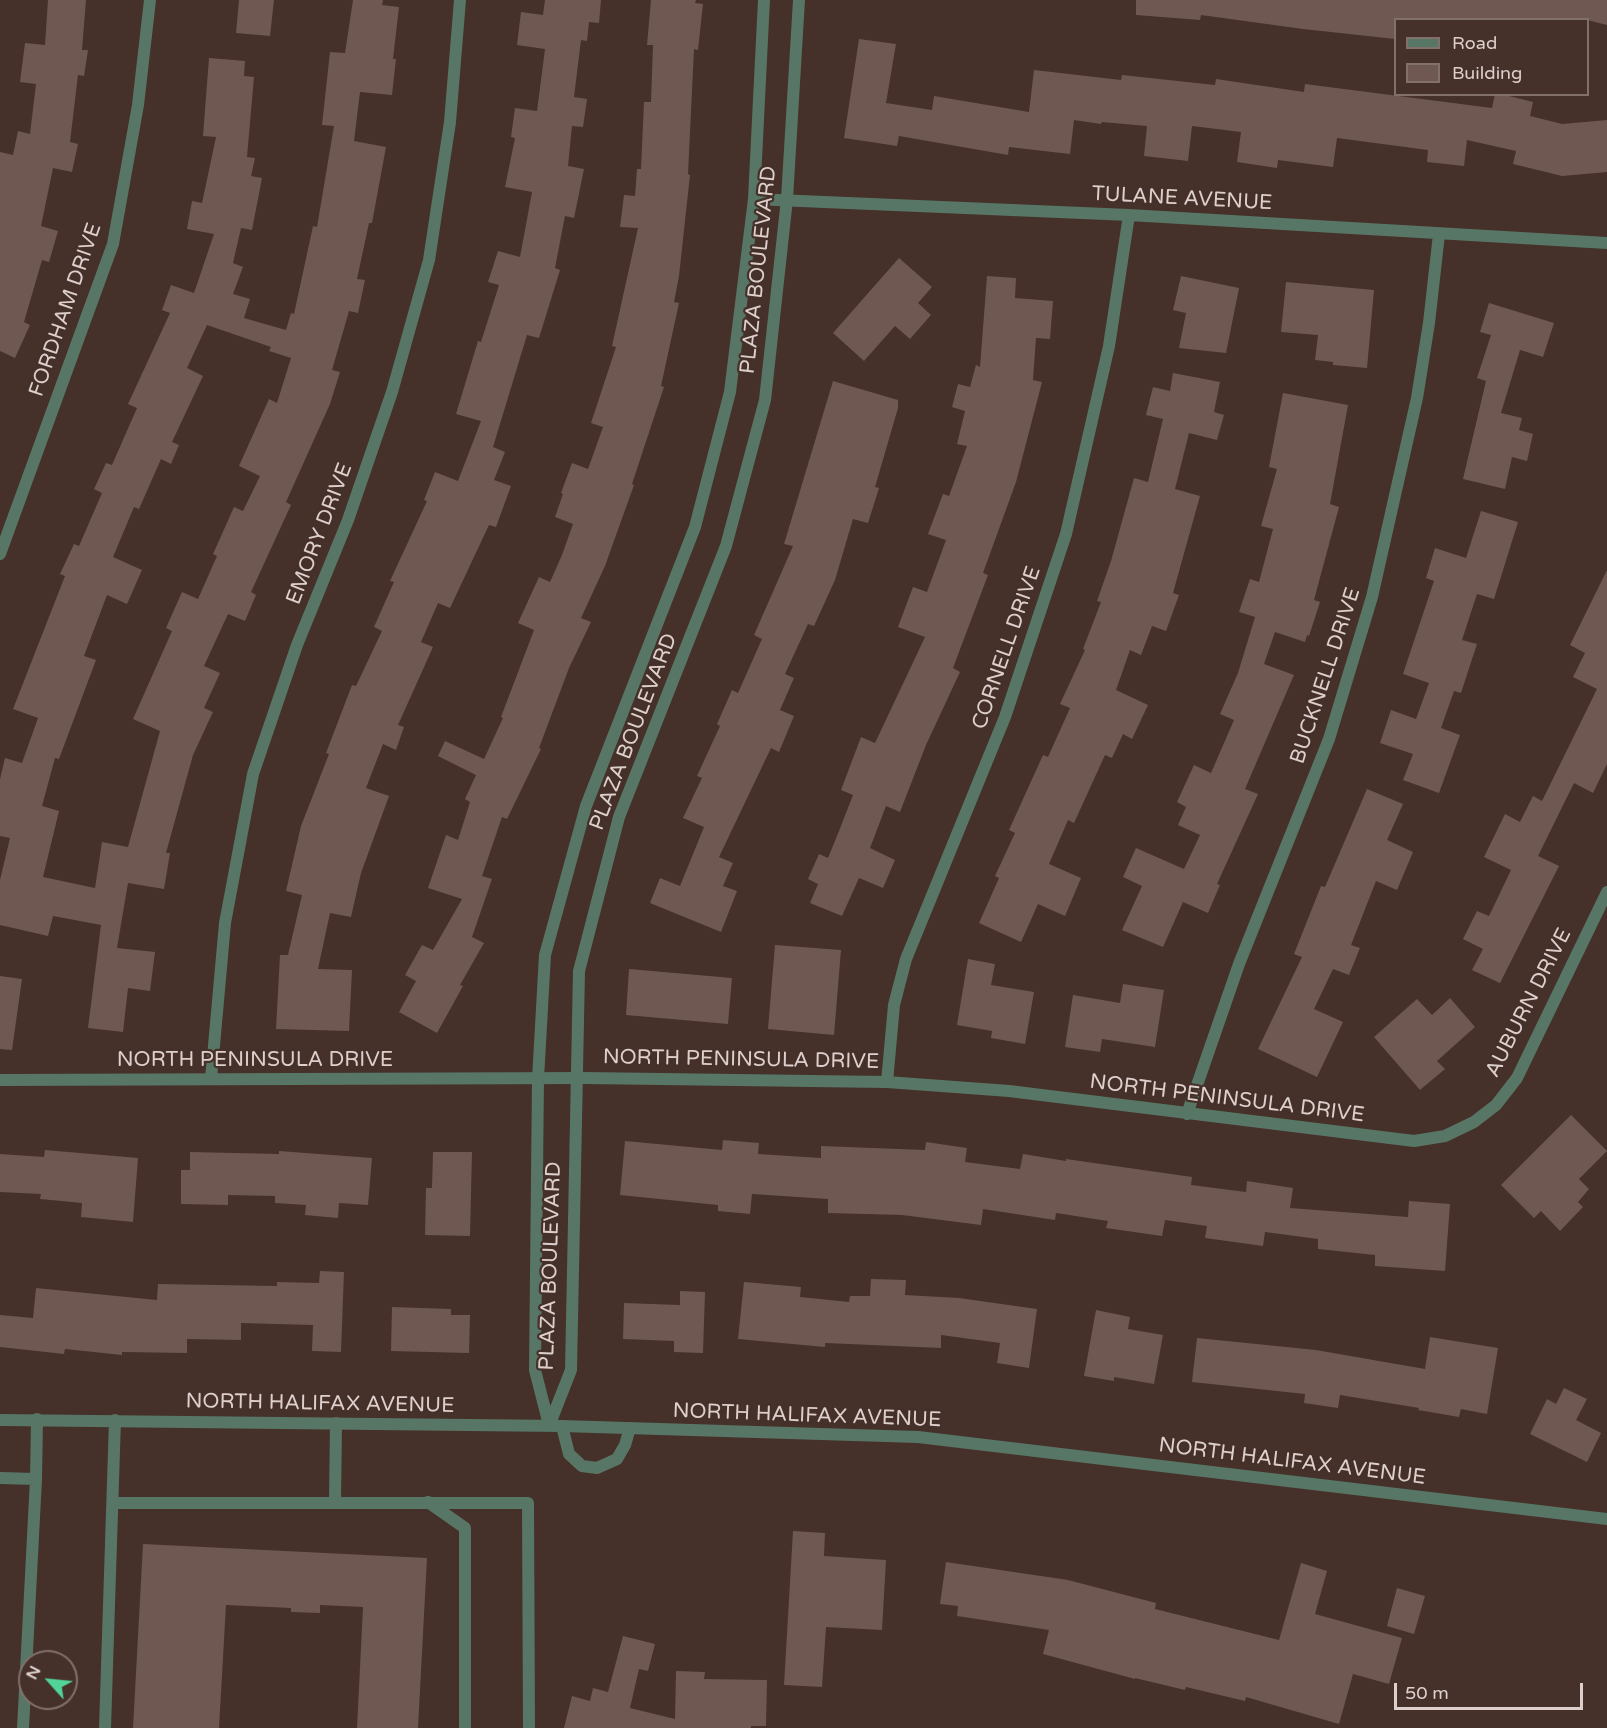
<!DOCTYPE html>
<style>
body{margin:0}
#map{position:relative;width:1607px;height:1728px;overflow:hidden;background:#45302a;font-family:"Varela Round",sans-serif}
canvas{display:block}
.legend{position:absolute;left:1394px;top:18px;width:195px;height:78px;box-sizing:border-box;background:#45302a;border:2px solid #82706b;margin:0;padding:8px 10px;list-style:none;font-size:18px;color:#ddcfcc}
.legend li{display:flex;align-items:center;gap:12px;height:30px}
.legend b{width:30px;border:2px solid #82706b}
.north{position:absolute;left:18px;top:1650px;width:60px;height:60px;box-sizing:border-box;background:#45302a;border:2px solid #82706b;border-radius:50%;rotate:297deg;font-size:16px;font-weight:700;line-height:24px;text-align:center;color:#ddcfcc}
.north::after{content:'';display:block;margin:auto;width:21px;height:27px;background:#52d397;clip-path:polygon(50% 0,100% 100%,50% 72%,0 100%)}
.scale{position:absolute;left:1394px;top:1683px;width:189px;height:27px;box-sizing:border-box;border:3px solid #ddcfcc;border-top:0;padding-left:8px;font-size:18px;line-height:21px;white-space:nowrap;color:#ddcfcc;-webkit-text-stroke:4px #45302a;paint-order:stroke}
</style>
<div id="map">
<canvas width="1607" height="1728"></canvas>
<ul class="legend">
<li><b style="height:8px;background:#587665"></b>Road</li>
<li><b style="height:16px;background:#6f5852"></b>Building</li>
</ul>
<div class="north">N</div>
<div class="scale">50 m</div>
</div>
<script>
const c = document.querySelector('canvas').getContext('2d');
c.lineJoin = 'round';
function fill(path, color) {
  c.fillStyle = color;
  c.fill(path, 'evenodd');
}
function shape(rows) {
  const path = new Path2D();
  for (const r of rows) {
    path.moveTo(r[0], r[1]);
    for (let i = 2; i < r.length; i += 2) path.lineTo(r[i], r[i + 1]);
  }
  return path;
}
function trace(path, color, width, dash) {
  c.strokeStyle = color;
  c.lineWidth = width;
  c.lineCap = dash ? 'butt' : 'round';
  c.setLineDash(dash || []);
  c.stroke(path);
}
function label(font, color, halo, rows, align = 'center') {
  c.font = font + ' "Varela Round",sans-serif';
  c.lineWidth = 4.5;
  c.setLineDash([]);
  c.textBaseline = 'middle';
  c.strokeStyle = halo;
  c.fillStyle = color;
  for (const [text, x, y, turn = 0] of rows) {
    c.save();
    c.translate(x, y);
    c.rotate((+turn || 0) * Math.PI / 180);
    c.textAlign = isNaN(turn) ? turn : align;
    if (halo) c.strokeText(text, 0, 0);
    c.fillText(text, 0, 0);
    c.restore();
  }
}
fill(shape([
 [48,0,86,0,82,50,88,50,84,76,78,75,70,142,78,144,72,172,53,168,41,226,58,231,49,262,42,260,24,322,30,325,15,358,0,351,0,152,13,155,18,131,30,134,36,84,20,82,25,43,45,45],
 [239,0,274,0,270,36,236,33],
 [353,0,383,0,382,5,399,7,393,59,396,59,392,95,360,92,354,141,386,147,372,223,369,223,357,279,365,280,358,313,349,311,332,370,340,372,330,404,286,502,291,505,251,592,256,595,245,621,228,614,204,666,220,673,204,708,213,712,193,755,166,853,170,853,164,889,128,883,117,948,155,952,150,991,128,988,123,1032,88,1028,101,925,53,916,48,936,0,925,0,880,10,838,0,836,0,779,5,758,22,763,38,718,13,709,65,576,60,574,74,544,79,546,102,493,94,489,106,463,112,465,137,408,128,404,170,313,162,310,171,285,194,293,214,234,187,229,192,201,202,203,216,137,203,136,209,58,245,61,244,76,254,77,247,157,255,158,251,176,262,178,252,230,241,228,233,263,243,267,233,294,250,299,244,318,286,330,291,313,294,314,313,226,317,227,334,126,322,125,330,52,345,53],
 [207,325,271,347,269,351,291,358,277,403,269,399,239,466,260,476,243,511,234,507,213,554,217,556,198,599,182,592,166,628,172,631,133,719,160,731,128,847,102,842,95,888,43,877,59,811,42,806,55,758,59,759,96,660,84,656,107,595,127,604,142,570,113,557,134,507,139,509,161,459,171,464,179,445,172,442,203,376,187,368],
 [545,0,601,0,599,23,589,22,587,41,581,40,574,97,587,99,583,127,572,126,568,166,584,169,574,218,565,216,555,268,560,270,539,338,527,335,493,447,505,452,494,480,511,486,496,527,489,525,450,608,438,603,421,642,433,647,398,725,404,727,396,750,383,744,366,788,389,796,361,873,351,917,330,913,318,969,352,970,349,1031,276,1029,280,955,288,955,302,895,286,891,301,826,329,754,326,753,352,685,356,686,382,631,374,627,394,582,390,581,427,501,424,500,435,472,458,481,481,421,456,414,478,341,481,342,499,285,488,282,498,251,520,257,532,192,505,187,515,138,511,137,515,108,537,111,545,49,517,45,521,12,543,15],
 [651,0,696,0,695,3,703,4,698,50,694,49,688,174,690,175,679,276,674,302,679,303,661,386,664,387,632,484,634,485,605,566,581,618,591,622,569,668,539,748,541,749,507,819,502,817,482,876,492,879,472,937,484,943,460,985,463,986,437,1033,399,1012,416,981,405,975,422,945,433,950,462,899,428,888,446,835,458,840,470,802,465,799,476,775,438,756,445,741,484,759,503,718,501,717,534,630,518,623,539,577,550,582,562,555,573,524,555,517,563,494,561,493,572,463,588,469,603,427,591,423,616,347,612,346,638,228,620,227,624,195,635,196,637,169,641,169,644,102,651,102,653,45,647,45],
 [1136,0,1607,0,1607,25,1587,20,1395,20,1395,39,1303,29,1201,15,1200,20,1136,15],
 [859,39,896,44,886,103,932,110,934,96,1029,112,1034,70,1121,80,1122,75,1215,85,1216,79,1304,92,1305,84,1492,108,1495,94,1501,94,1533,102,1530,116,1562,124,1607,120,1607,172,1562,176,1513,164,1516,151,1467,140,1464,166,1427,162,1428,150,1337,138,1333,167,1278,160,1277,168,1237,162,1241,132,1192,126,1188,161,1144,156,1147,126,1102,122,1101,124,1074,120,1070,154,1009,147,1008,155,899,136,897,146,844,138],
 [899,258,932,287,918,303,931,315,910,339,895,326,864,361,833,333],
 [987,276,1016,278,1015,298,1053,301,1050,339,1036,338,1033,380,1042,382,1016,482,983,573,988,575,953,668,960,672,926,745,900,812,886,806,870,848,895,860,883,888,859,878,842,916,810,903,818,884,808,879,819,854,828,858,839,831,853,795,841,790,861,737,875,743,925,637,898,627,913,587,927,592,946,540,928,534,943,494,949,496,967,446,957,444,965,411,952,407,958,384,970,387,976,365,980,367],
 [1181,276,1239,288,1226,353,1179,348,1186,313,1173,310],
 [1286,282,1374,290,1367,368,1333,365,1333,362,1315,360,1318,335,1281,332],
 [1489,303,1554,323,1543,357,1520,350,1501,413,1522,418,1519,430,1533,434,1527,461,1512,457,1505,489,1463,479,1486,381,1477,378,1491,335,1480,332],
 [1173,373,1220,382,1214,412,1224,415,1217,440,1189,433,1175,489,1200,496,1173,593,1179,595,1166,631,1152,626,1141,655,1130,650,1116,690,1148,705,1132,739,1123,734,1112,758,1105,755,1074,823,1068,820,1049,864,1081,878,1065,916,1038,904,1021,942,979,923,999,878,995,876,1015,833,1009,830,1043,755,1048,757,1070,708,1060,704,1085,650,1083,649,1101,602,1097,601,1111,561,1134,478,1148,482,1163,419,1146,415,1153,387,1170,391],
 [833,381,898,400,898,408,875,487,879,488,868,523,853,519,835,580,814,626,808,624,785,674,794,678,780,710,794,716,779,752,771,748,719,857,733,863,723,886,737,891,721,932,650,903,660,878,680,886,704,827,683,818,702,778,697,776,720,726,717,724,732,690,738,693,762,639,754,635,793,546,784,544],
 [1283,393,1348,405,1330,504,1339,507,1314,600,1320,602,1309,636,1307,635,1305,642,1275,632,1264,664,1294,675,1245,789,1258,794,1217,884,1220,885,1208,913,1183,902,1163,947,1122,930,1142,886,1123,877,1136,848,1184,869,1200,835,1178,825,1186,807,1177,802,1194,765,1211,773,1234,720,1220,714,1238,673,1255,617,1239,612,1250,579,1259,582,1273,529,1261,526,1277,469,1269,467],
 [1481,511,1518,522,1494,599,1477,594,1462,640,1477,644,1461,693,1454,691,1441,728,1460,735,1439,793,1403,780,1413,754,1380,743,1391,710,1416,719,1429,683,1403,674,1434,581,1426,578,1435,548,1466,558],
 [1607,570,1607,764,1593,793,1574,783,1538,856,1559,866,1500,983,1472,970,1483,949,1463,939,1477,911,1489,916,1511,870,1484,857,1505,814,1520,822,1533,796,1542,801,1597,689,1573,677,1585,653,1570,645],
 [1367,789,1403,804,1387,840,1413,852,1397,890,1376,881,1351,945,1360,948,1349,975,1333,969,1314,1009,1343,1022,1317,1077,1258,1049,1302,957,1294,954,1321,886,1325,887],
 [775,945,841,950,834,1035,768,1029],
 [968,959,995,964,991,985,1034,992,1025,1044,991,1038,992,1031,957,1025],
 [629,969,732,978,728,1024,626,1015],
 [0,976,22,979,12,1050,0,1049],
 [1123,984,1164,990,1155,1047,1102,1039,1100,1052,1065,1047,1073,995,1120,1003],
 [1450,998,1475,1027,1437,1061,1445,1069,1420,1090,1374,1037,1417,999,1432,1015],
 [1571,1115,1607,1151,1579,1179,1589,1189,1578,1202,1583,1207,1560,1231,1541,1211,1534,1218,1501,1185],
 [723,1140,759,1143,758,1154,821,1158,821,1146,925,1150,926,1142,967,1148,965,1162,1020,1169,1023,1154,1066,1161,1066,1159,1192,1177,1191,1185,1246,1192,1247,1181,1293,1188,1290,1208,1408,1217,1409,1201,1450,1204,1445,1271,1375,1266,1375,1255,1318,1249,1318,1239,1265,1232,1263,1246,1205,1238,1207,1226,1165,1220,1162,1236,1106,1228,1108,1221,1056,1213,1055,1220,983,1209,981,1225,902,1215,828,1213,828,1199,752,1194,750,1214,718,1211,718,1205,620,1195,625,1141,722,1150],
 [45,1150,138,1158,133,1222,81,1217,82,1203,40,1199,41,1194,0,1192,0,1154,44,1157],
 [279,1151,372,1158,368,1205,339,1203,338,1218,305,1215,306,1205,275,1203,275,1196,228,1195,228,1205,181,1204,181,1170,190,1170,190,1152,279,1154],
 [433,1152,472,1152,470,1236,425,1235,426,1188,432,1188],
 [320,1271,344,1272,341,1352,312,1351,313,1325,241,1323,241,1340,187,1339,187,1353,122,1352,122,1355,65,1349,64,1354,0,1347,0,1315,33,1318,36,1288,157,1300,158,1284,277,1286,277,1282,319,1283],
 [871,1279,906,1280,905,1295,959,1298,1037,1309,1029,1368,997,1363,1000,1343,941,1335,941,1348,825,1343,825,1347,738,1339,744,1282,801,1287,800,1297,849,1302,850,1296,870,1296],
 [680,1291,705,1292,703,1353,674,1352,674,1341,623,1339,624,1303,680,1305],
 [392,1307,451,1309,451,1315,470,1315,469,1353,391,1351],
 [1096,1310,1130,1317,1128,1329,1163,1335,1154,1384,1114,1377,1114,1381,1084,1376],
 [1430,1337,1498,1348,1487,1414,1461,1409,1459,1417,1418,1410,1419,1408,1340,1395,1338,1408,1304,1403,1305,1394,1192,1382,1197,1338,1316,1350,1425,1369],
 [1564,1388,1587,1399,1576,1420,1601,1433,1587,1462,1530,1434,1547,1399,1556,1404],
 [793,1531,825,1533,824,1556,886,1560,882,1630,826,1627,822,1687,784,1685],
 [143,1544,427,1558,418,1728,357,1728,363,1607,320,1605,320,1613,291,1612,291,1608,226,1605,219,1728,133,1728],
 [946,1562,1068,1580,1156,1603,1155,1609,1279,1640,1301,1563,1327,1571,1315,1614,1402,1638,1389,1684,1353,1674,1339,1724,1246,1697,1245,1701,1186,1687,1185,1690,1135,1678,1135,1679,1043,1654,1049,1630,957,1616,958,1606,940,1604],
 [1397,1588,1425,1596,1414,1634,1387,1626],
 [623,1636,655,1644,648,1671,639,1669,630,1708,675,1719,676,1671,705,1672,704,1679,767,1680,766,1726,751,1726,751,1728,564,1728,572,1696,590,1701,593,1688,608,1692]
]), '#6f5852');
trace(shape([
 [562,1426,569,1454,582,1466,597,1468,617,1459,625,1445,630,1428],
 [0,1478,36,1479,23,1728],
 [36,1479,37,1419],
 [335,1502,336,1423],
 [428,1502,465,1528,465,1728],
 [114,1503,528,1503,529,1728],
 [105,1728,115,1420]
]), '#587665', 12);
trace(shape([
 [754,199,1129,215,1607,243],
 [0,554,113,244,138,105,150,0],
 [211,1079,225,923,253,774,297,645,348,520,392,392,429,260,450,122,460,0],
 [0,1080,585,1078,887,1082,1009,1091,1414,1141,1445,1136,1474,1122,1496,1105,1517,1078,1607,892],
 [887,1082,894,1005,906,959,1005,717,1066,534,1109,346,1129,215],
 [1187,1114,1239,964,1329,739,1372,597,1417,398,1429,323,1439,234]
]), '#587665', 12);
trace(shape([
 [0,1420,562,1426,918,1437,1607,1519],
 [549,1425,535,1370,538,1079,545,955,586,806,695,527,730,392,754,199,764,0],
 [549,1426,571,1370,579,971,619,817,726,546,765,400,787,199,799,0]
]), '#587665', 12);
label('21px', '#ddcfcc', '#45302a', [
 ["TULANE AVENUE",1182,199,3],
 ["PLAZA BOULEVARD",759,270,-84],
 ["FORDHAM DRIVE",66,310,-71],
 ["EMORY DRIVE",320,534,-69],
 ["CORNELL DRIVE",1007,648,-71],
 ["BUCKNELL DRIVE",1326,676,-72],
 ["PLAZA BOULEVARD",634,732,-69],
 ["AUBURN DRIVE",1529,1003,-63],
 ["NORTH PENINSULA DRIVE",255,1060],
 ["NORTH PENINSULA DRIVE",741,1060,1],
 ["NORTH PENINSULA DRIVE",1227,1099,7],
 ["PLAZA BOULEVARD",551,1266,-88],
 ["NORTH HALIFAX AVENUE",320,1404,1],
 ["NORTH HALIFAX AVENUE",807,1416,2],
 ["NORTH HALIFAX AVENUE",1292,1462,7]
]);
</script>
